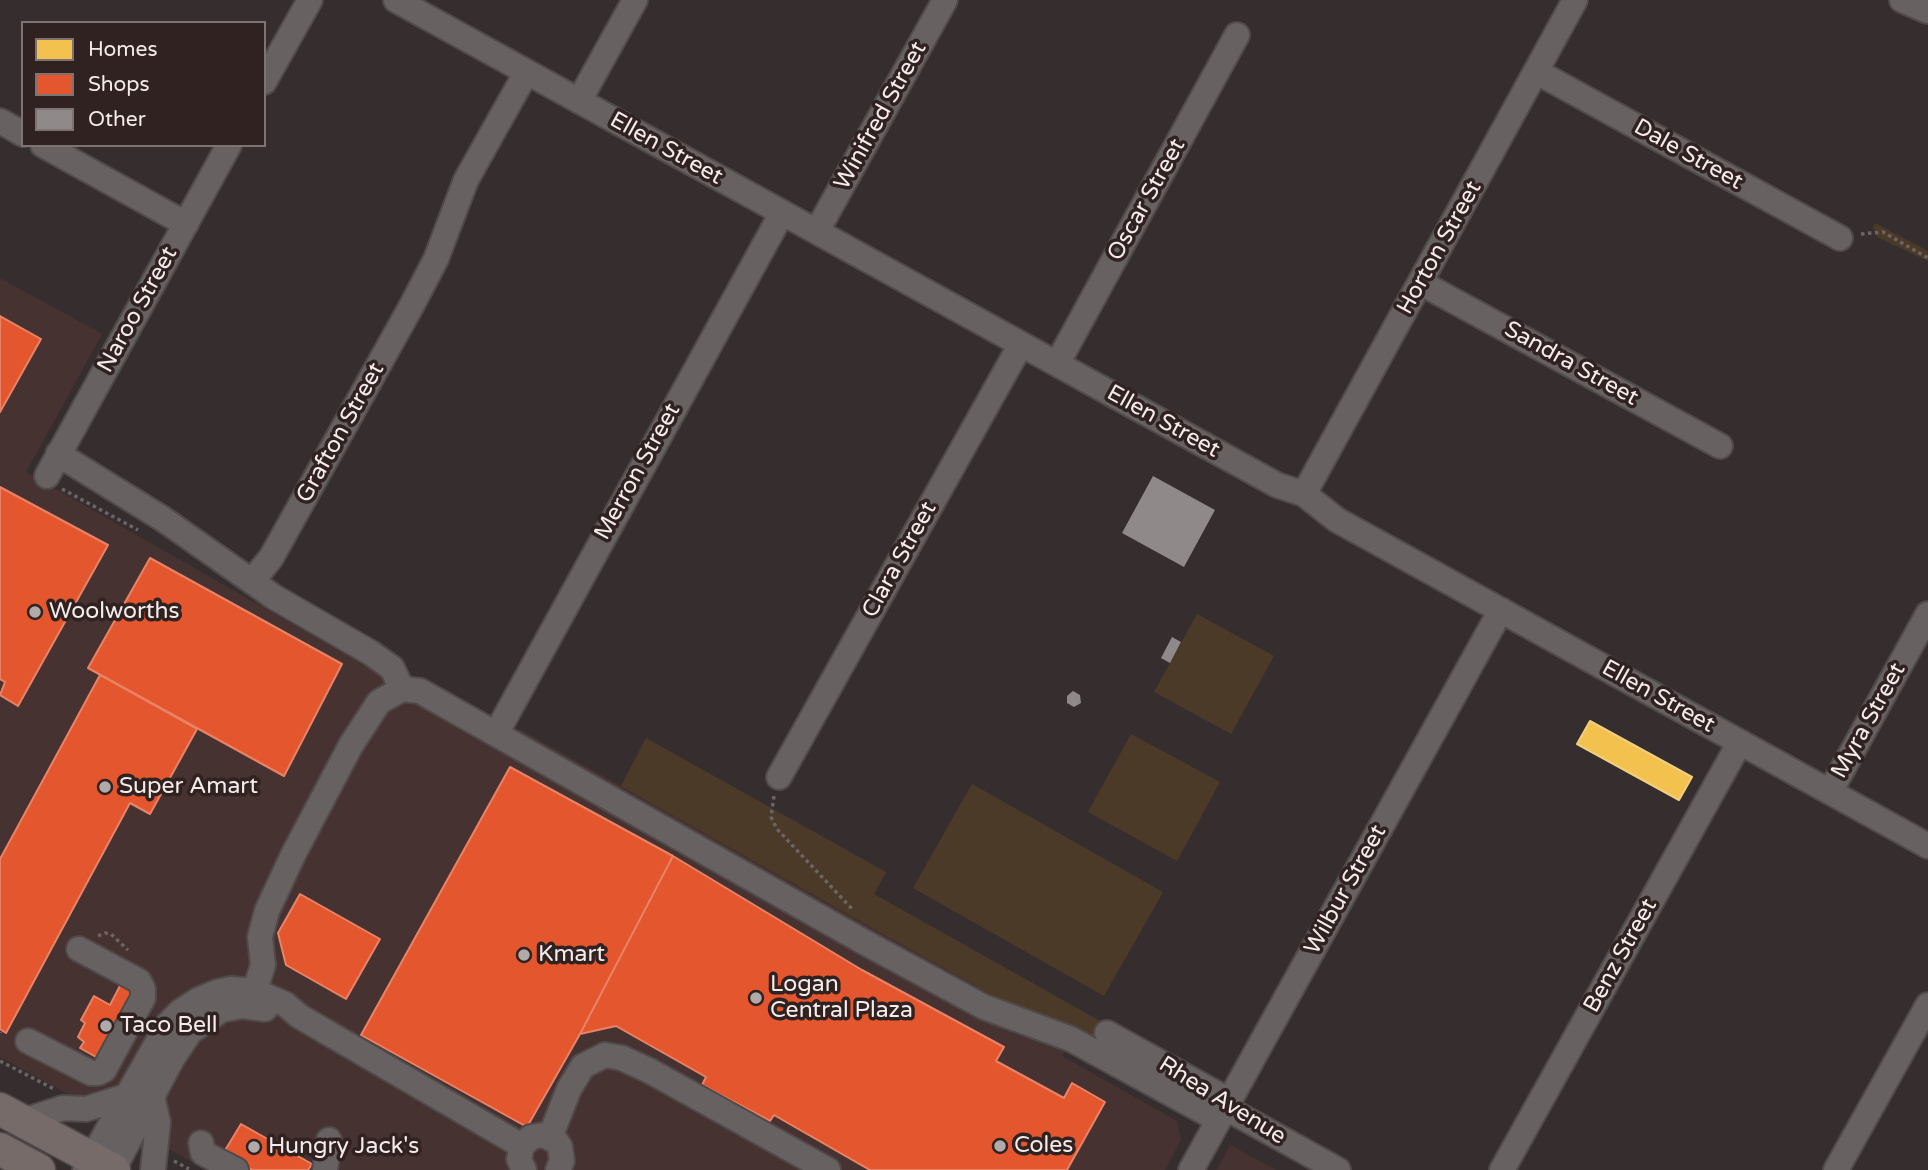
<!DOCTYPE html>
<style>
body{margin:0}
#map{position:relative;width:1928px;height:1170px;overflow:hidden;background:#362e2e;font-family:"Varela Round",sans-serif}
canvas{display:block}
.legend{position:absolute;left:21px;top:21px;width:245px;height:126px;box-sizing:border-box;background:#302221;border:2px solid #7f7272;margin:0;padding:9px 12px;list-style:none;font-size:21px;color:#f5ebeb}
.legend li{display:flex;align-items:center;gap:14px;height:35px}
.legend b{width:35px;border:2px solid #7f7272}
</style>
<div id="map">
<canvas width="1928" height="1170"></canvas>
<ul class="legend">
<li><b style="height:19px;background:#f2c14e"></b>Homes</li>
<li><b style="height:19px;background:#e4572e"></b>Shops</li>
<li><b style="height:19px;background:#90898a"></b>Other</li>
</ul>
</div>
<script>
const c = document.querySelector('canvas').getContext('2d');
c.lineJoin = 'round';
function fill(path, color) {
  c.fillStyle = color;
  c.fill(path, 'evenodd');
}
function shape(rows) {
  const path = new Path2D();
  for (const r of rows) {
    path.moveTo(r[0], r[1]);
    for (let i = 2; i < r.length; i += 2) path.lineTo(r[i], r[i + 1]);
  }
  return path;
}
function trace(path, color, width, dash) {
  c.strokeStyle = color;
  c.lineWidth = width;
  c.lineCap = dash ? 'butt' : 'round';
  c.setLineDash(dash || []);
  c.stroke(path);
}
function label(font, color, halo, rows, align = 'center') {
  c.font = font + ' "Varela Round",sans-serif';
  c.lineWidth = 7;
  c.setLineDash([]);
  c.textBaseline = 'middle';
  c.strokeStyle = halo;
  c.fillStyle = color;
  for (const [text, x, y, turn = 0] of rows) {
    c.save();
    c.translate(x, y);
    c.rotate((+turn || 0) * Math.PI / 180);
    c.textAlign = isNaN(turn) ? turn : align;
    if (halo) c.strokeText(text, 0, 0);
    c.fillText(text, 0, 0);
    c.restore();
  }
}
fill(shape([
 [0,278,102,334,26,472,510,748,520,729,1009,1005,1077,1031,1062,1056,1177,1121,1181,1140,1165,1170,207,1170,0,1057],
 [1230,1145,1276,1170,1217,1170]
]), '#463231');
fill(shape([
 [1875,223,1928,251,1928,261,1877,237,1873,227],
 [1197,614,1274,656,1231,734,1154,692],
 [1131,734,1220,782,1177,861,1088,812],
 [646,738,886,872,874,894,1109,1026,1101,1042,1009,1005,621,786],
 [972,784,1163,892,1104,996,913,888]
]), '#4c3a29');
const homes = shape([
 [1590,721,1692,777,1679,800,1577,744,1590,721]
]);
fill(homes, '#f2c14e');
trace(homes, '#f3ce7d', 2);
const shops = shape([
 [0,316,41,339,0,412,0,316],
 [0,487,108,545,18,706,0,695,5,682,0,679,0,487],
 [150,558,342,664,284,776,88,668,150,558],
 [100,675,197,729,150,814,130,803,6,1033,0,1029,0,859,100,675],
 [510,767,673,856,580,1034,527,1127,361,1035,510,767],
 [673,856,862,970,1004,1047,996,1061,1064,1098,1072,1083,1105,1102,1067,1170,870,1170,774,1115,770,1121,702,1085,706,1077,616,1026,580,1034,673,856],
 [300,894,380,939,346,999,286,965,278,933,300,894],
 [122,982,137,990,103,1061,80,1048,84,1042,78,1037,85,1023,81,1020,94,996,110,1005,122,982],
 [241,1124,312,1164,308,1170,253,1170,221,1157,241,1124]
]);
fill(shops, '#e4572e');
trace(shops, '#e98367', 2);
fill(shape([
 [1153,476,1215,510,1184,567,1122,533],
 [1172,637,1181,642,1170,663,1161,658],
 [1073,691,1080,695,1081,703,1074,707,1067,703,1067,696]
]), '#90898a');
const minor = shape([
 [396,0,1277,485,1304,494,1337,520,1928,846],
 [1902,0,1928,11],
 [1537,72,1840,238],
 [264,82,310,0],
 [579,101,635,0],
 [0,121,23,134],
 [43,145,186,224],
 [817,231,945,0],
 [1421,283,1720,446],
 [1057,364,1237,35],
 [58,454,163,519,274,597,371,653,392,668,402,689],
 [47,476,229,145],
 [1304,494,1575,0],
 [252,581,271,558,412,305,436,259,466,180,526,73],
 [497,732,782,213],
 [779,777,1021,344],
 [1830,792,1928,614],
 [250,1006,263,965,260,937,267,911,293,855,351,745,379,702,402,689,420,691,864,942,984,1007,1071,1039,1208,1114,1226,1108],
 [1107,1033,1219,1095,1226,1108,1338,1170],
 [28,1041,91,1073,98,1073,104,1070,143,998,143,989,139,981,79,949],
 [152,1096,158,1122,153,1170],
 [23,1121,63,1108,86,1109,127,1096],
 [550,1137,569,1089,583,1066,605,1055,622,1058,650,1071,828,1170],
 [201,1143,203,1153,236,1170],
 [85,1170,168,1024,181,1011,198,1000,217,992,231,989,255,991,285,1004,299,1016,522,1146],
 [113,1170,172,1059,190,1032,221,1010,242,1006,265,1009],
 [325,1170,329,1140],
 [524,1170,519,1159,522,1146,531,1137,543,1135,556,1141,560,1147,562,1161,558,1170],
 [1191,1170,1501,610],
 [1502,1170,1740,742],
 [1836,1170,1928,1005]
]);
const major = shape([
 [0,1109,114,1170],
 [0,1149,39,1170]
]);
trace(minor, '#514a4a', 28);
trace(major, '#514a4a', 35);
trace(shape([
 [1861,234,1883,232,1928,258],
 [62,489,138,530],
 [774,796,771,817,777,829,853,910],
 [98,936,105,933,111,934,128,950],
 [0,1032,0,1033],
 [0,1061,54,1089],
 [174,1161,189,1169]
]), '#6a6464', 3.5, [3.5, 3.5]);
trace(minor, '#676161', 24);
trace(major, '#776b69', 32);
for (const [x, y, r, color] of [
 [35,612,7,"#b2a9a9"],
 [105,787,7,"#b2a9a9"],
 [524,955,7,"#b2a9a9"],
 [756,998,7,"#b2a9a9"],
 [106,1026,7,"#b2a9a9"],
 [1000,1146,7,"#b2a9a9"],
 [254,1147,7,"#b2a9a9"]
]) {
  const dot = new Path2D();
  dot.arc(x, y, r, 0, 2 * Math.PI);
  c.fillStyle = color;
  c.fill(dot);
  trace(dot, '#302221', 2.5);
}
label('23px', '#f5ebeb', '#302221', [
 ["Winifred Street",881,116,-61],
 ["Ellen Street",666,149,29],
 ["Dale Street",1688,155,29],
 ["Oscar Street",1147,200,-61],
 ["Horton Street",1440,248,-61],
 ["Naroo Street",138,310,-61],
 ["Sandra Street",1571,364,29],
 ["Ellen Street",1163,422,29],
 ["Grafton Street",341,433,-61],
 ["Merron Street",638,472,-61],
 ["Clara Street",900,560,-61],
 ["Ellen Street",1658,697,29],
 ["Myra Street",1869,721,-61],
 ["Wilbur Street",1346,890,-61],
 ["Benz Street",1621,956,-61],
 ["Rhea Avenue",1222,1101,32]
]);
label('23px', '#f5ebeb', '#302221', [
 ["Woolworths",49,612],
 ["Super Amart",119,787],
 ["Kmart",538,955],
 ["Logan",770,985],
 ["Central Plaza",770,1011],
 ["Taco Bell",120,1026],
 ["Coles",1014,1146],
 ["Hungry Jack's",268,1147]
], 'left');
</script>
